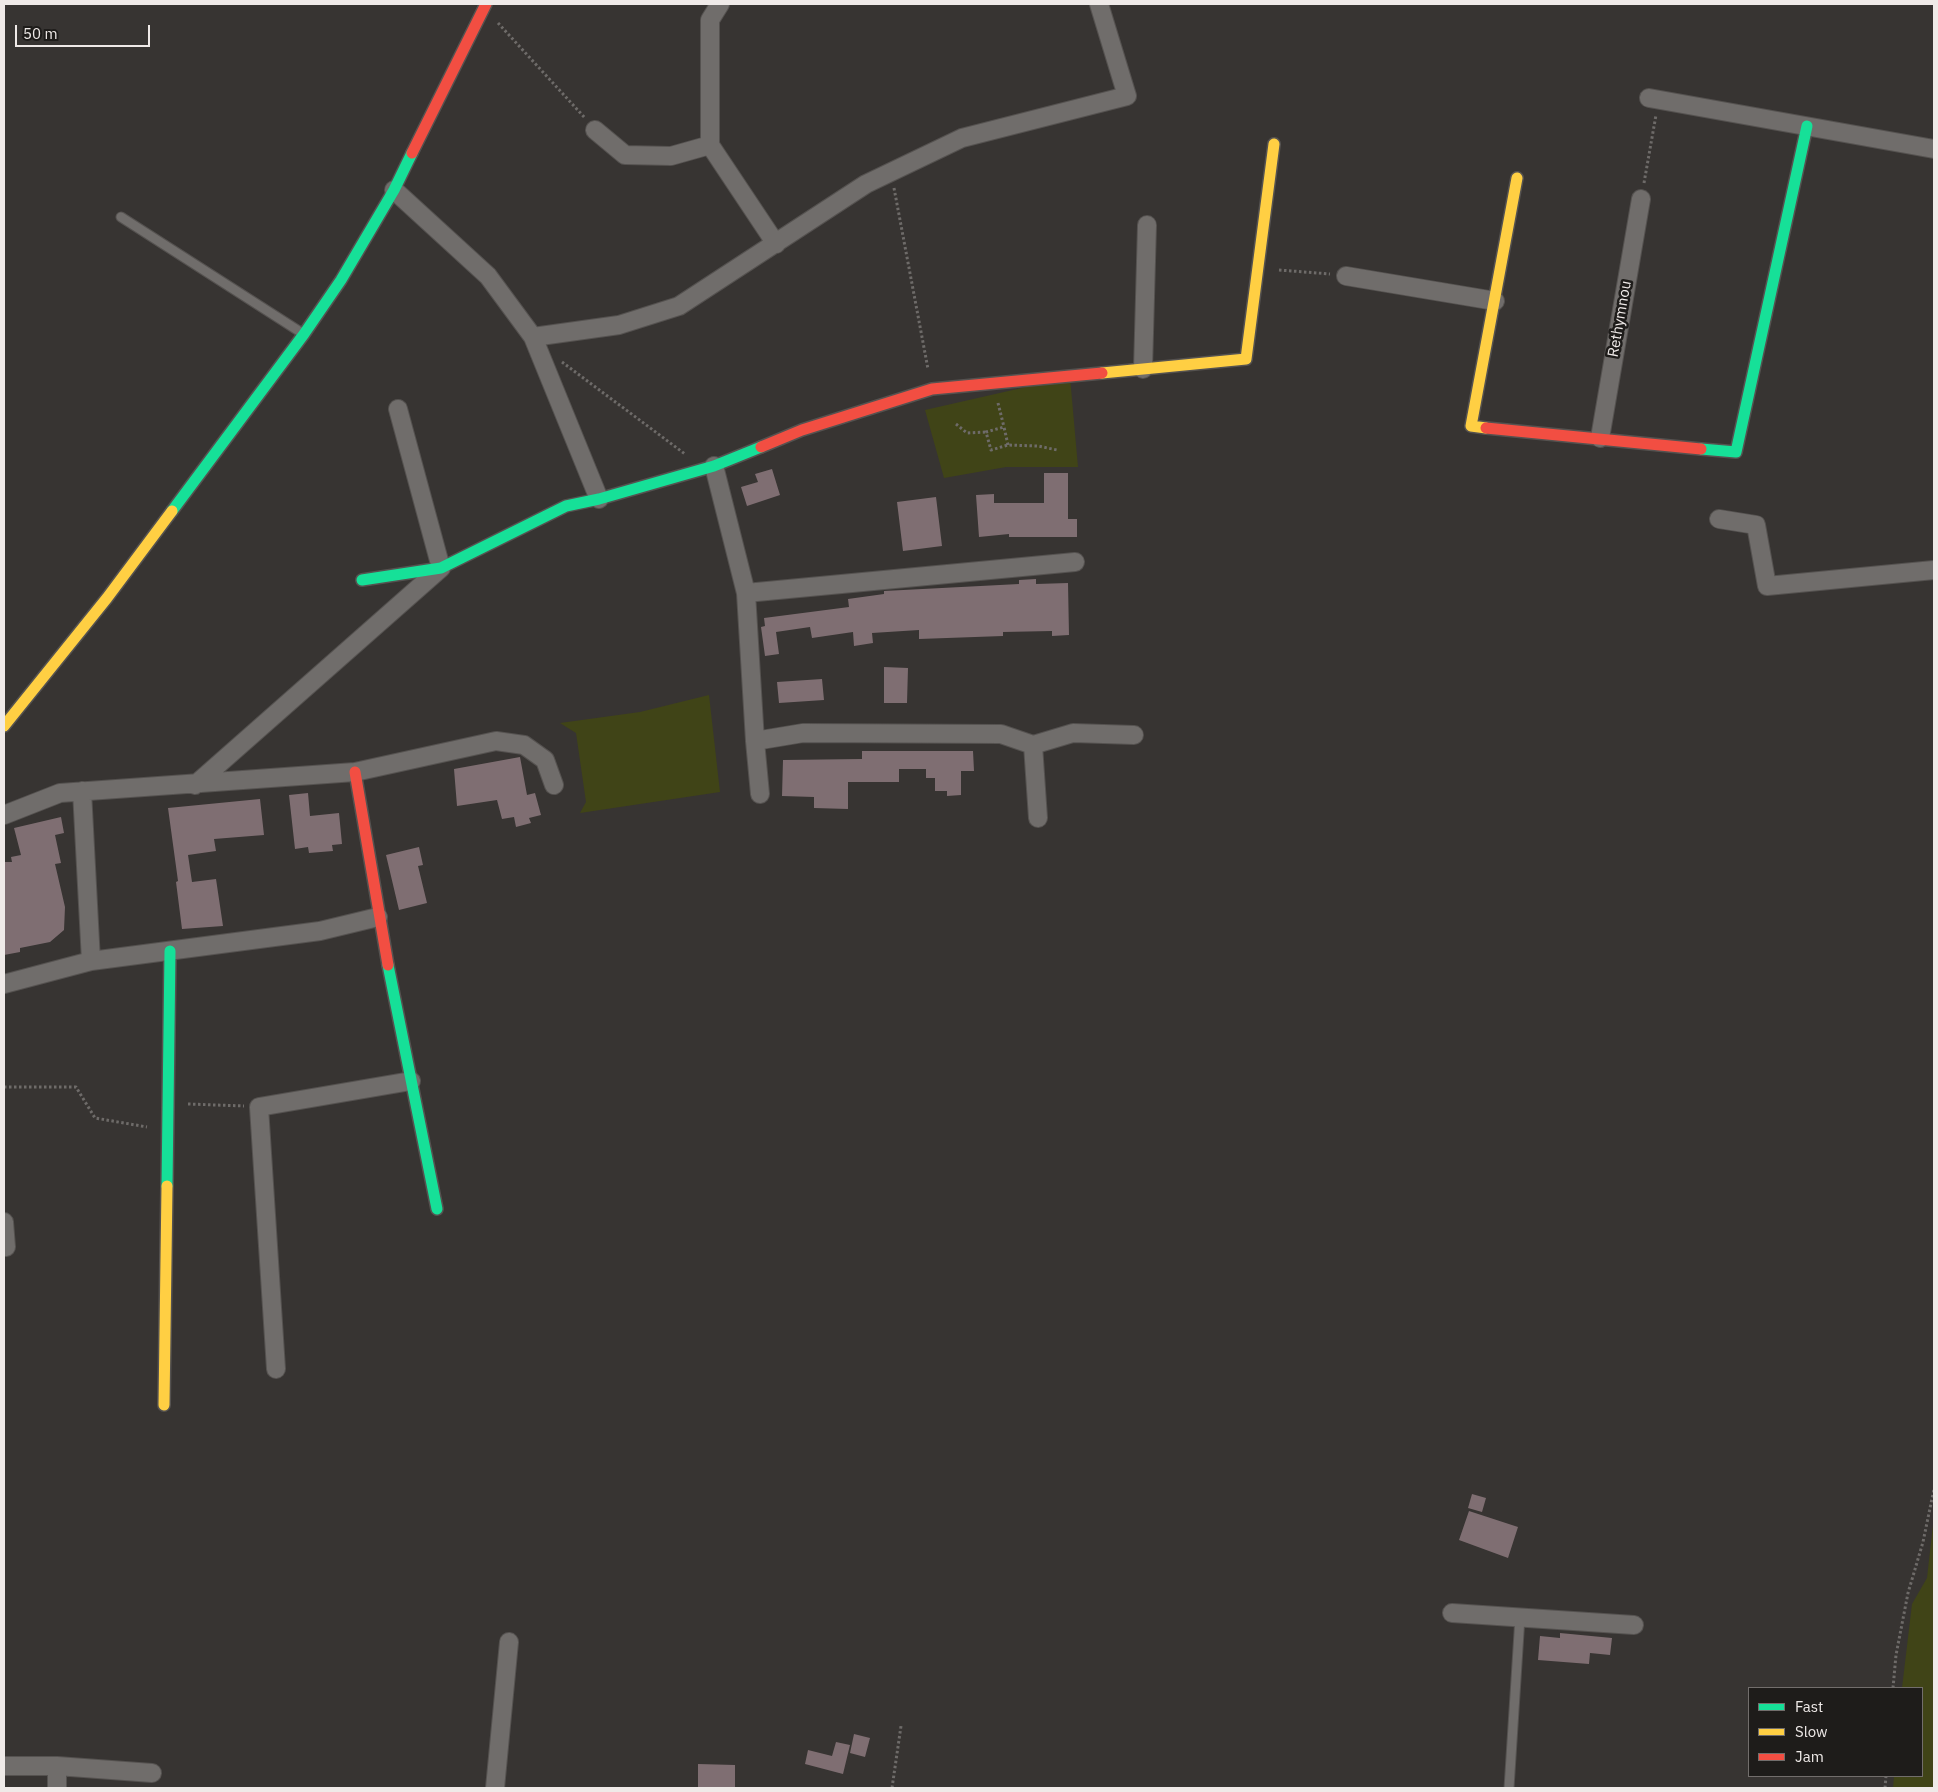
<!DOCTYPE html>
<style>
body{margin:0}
#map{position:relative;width:1938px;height:1792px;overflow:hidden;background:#373432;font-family:"IBM Plex Sans",sans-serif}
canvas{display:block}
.frame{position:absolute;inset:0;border:5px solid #efeae8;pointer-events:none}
.legend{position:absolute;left:1748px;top:1687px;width:175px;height:90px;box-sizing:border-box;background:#1e1c1a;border:1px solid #726e6c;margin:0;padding:6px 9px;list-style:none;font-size:15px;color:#efeae8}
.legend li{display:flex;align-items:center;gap:10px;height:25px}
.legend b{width:25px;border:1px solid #726e6c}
.scale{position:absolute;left:15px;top:25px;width:135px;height:22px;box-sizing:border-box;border:2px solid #efeae8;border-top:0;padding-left:6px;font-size:15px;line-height:18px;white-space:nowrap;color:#efeae8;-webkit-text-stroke:4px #1e1c1a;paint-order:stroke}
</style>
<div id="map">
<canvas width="1938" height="1792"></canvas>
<div class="frame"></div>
<ul class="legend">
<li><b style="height:6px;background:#16e098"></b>Fast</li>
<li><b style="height:6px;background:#ffcf43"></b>Slow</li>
<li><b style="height:6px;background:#f24e42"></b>Jam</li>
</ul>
<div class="scale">50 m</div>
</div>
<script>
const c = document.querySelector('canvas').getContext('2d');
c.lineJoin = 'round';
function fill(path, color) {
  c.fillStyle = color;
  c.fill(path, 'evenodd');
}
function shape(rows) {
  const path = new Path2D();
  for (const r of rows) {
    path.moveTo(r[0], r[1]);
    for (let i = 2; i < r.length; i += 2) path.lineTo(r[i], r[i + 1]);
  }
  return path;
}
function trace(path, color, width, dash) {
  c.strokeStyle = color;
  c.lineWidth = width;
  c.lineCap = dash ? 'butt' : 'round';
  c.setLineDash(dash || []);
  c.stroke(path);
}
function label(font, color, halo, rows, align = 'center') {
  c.font = font + ' "IBM Plex Sans",sans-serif';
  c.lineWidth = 5;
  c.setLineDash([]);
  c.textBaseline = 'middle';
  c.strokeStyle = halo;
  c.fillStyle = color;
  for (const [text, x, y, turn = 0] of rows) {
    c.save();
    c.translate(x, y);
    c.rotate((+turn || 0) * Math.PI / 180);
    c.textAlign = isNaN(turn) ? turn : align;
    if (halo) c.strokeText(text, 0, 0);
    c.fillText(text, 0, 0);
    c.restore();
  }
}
fill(shape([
 [1070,377,1078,467,1006,467,944,478,925,410],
 [709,695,720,792,580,813,586,802,576,733,560,723,640,712],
 [1934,1516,1934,1788,1893,1788,1894,1776,1922,1776,1922,1688,1902,1688,1912,1604,1927,1578]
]), '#404417');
fill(shape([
 [772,469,780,495,747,506,741,487,758,482,755,474],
 [1044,473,1068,473,1068,519,1077,519,1077,537,1009,537,1009,534,979,537,976,495,994,494,994,503,1044,503],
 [936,497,942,546,903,551,897,502],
 [1036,579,1036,584,1068,583,1069,635,1052,636,1052,631,1003,632,1003,636,919,639,919,630,872,633,873,643,854,646,853,632,812,638,810,627,776,632,779,654,765,656,761,627,765,626,764,618,849,607,848,599,884,594,884,591,1019,584,1019,580],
 [884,667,908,668,907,703,884,703],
 [822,679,824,700,779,703,777,682],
 [862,751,973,751,974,771,961,771,961,795,947,796,947,791,935,791,935,778,926,778,926,769,899,769,899,782,848,782,848,809,814,808,814,797,782,796,783,760,862,759],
 [520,757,527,795,535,793,541,815,529,818,531,823,516,827,514,817,502,819,497,800,457,806,454,769],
 [308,793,310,816,339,813,342,844,332,845,333,851,309,853,308,847,295,849,289,795],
 [260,799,264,835,214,839,216,851,188,855,192,882,216,879,223,926,182,929,176,882,178,881,168,808],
 [61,817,64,833,55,835,61,863,55,864,65,907,64,930,50,942,20,948,20,952,4,955,4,862,12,862,11,857,21,855,14,828],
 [419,847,423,865,418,866,427,903,399,910,386,855],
 [1472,1494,1486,1498,1482,1512,1468,1508],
 [1469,1511,1518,1527,1508,1558,1459,1540],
 [1560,1633,1612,1638,1610,1655,1590,1653,1589,1664,1538,1660,1540,1636,1560,1638],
 [854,1734,870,1738,865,1757,850,1753],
 [836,1742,850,1745,843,1774,805,1764,808,1750,832,1756],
 [698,1764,735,1765,735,1788,698,1788]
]), '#7f6e72');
const lane = shape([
 [121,217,302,333],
 [1509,1788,1520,1617]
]);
const street = shape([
 [1649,98,1934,149],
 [595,130,625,155,671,156,710,145,776,244],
 [710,145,710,20,720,4],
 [394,190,488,276,533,337,599,499],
 [1346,276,1495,301],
 [533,337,619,325,679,306,866,184,962,138,1127,96,1099,4],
 [1143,369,1147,225],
 [1600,438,1641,199],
 [714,466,746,593,755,741,760,794],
 [1719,519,1756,525,1767,586,1934,570],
 [746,593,1075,562],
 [755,741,803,733,1001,734,1033,745,1038,818],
 [1033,745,1073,733,1134,735],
 [195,785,441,568,398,409],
 [82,791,91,961],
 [4,815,60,793,355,772,496,741,524,745,545,760,554,785],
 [4,984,91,961,320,931,378,917],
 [4,1222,6,1247],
 [276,1369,259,1107,411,1081],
 [1452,1613,1634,1625],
 [4,1766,57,1766,152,1773],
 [57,1788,57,1766],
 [495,1788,509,1642]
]);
const fast = shape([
 [1701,449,1736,452,1807,126],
 [172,511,304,334,341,280,394,190,412,153],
 [362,580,441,568,566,506,599,499,714,466,761,447],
 [388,965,437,1209],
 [167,1186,170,951]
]);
const slow = shape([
 [1102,373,1246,359,1274,144],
 [1486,428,1471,426,1517,178],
 [4,726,107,598,172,511],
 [164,1405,167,1186]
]);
const jam = shape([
 [412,153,486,4],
 [1486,428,1701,449],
 [761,447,802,430,932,389,1102,373],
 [355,772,388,965]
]);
trace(lane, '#555250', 11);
trace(street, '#555250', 20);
trace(fast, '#555250', 14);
trace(slow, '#555250', 14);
trace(jam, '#555250', 14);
trace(shape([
 [498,23,585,118],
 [1644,183,1656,115],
 [894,188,928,369],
 [1279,270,1330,274],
 [562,362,685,454],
 [998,403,1004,427],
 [956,424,967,433,986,432],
 [1008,445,1004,427,986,432,991,450,1008,445,1038,446,1057,450],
 [4,1087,76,1087,95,1118,147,1127],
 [188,1104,244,1106],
 [1893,1688,1896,1655,1908,1593,1923,1542,1934,1489],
 [892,1788,901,1726],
 [1885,1788,1886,1776]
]), '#6e6b69', 3, [2.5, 2.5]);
trace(lane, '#706d6b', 9);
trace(street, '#706d6b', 18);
trace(fast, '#16e098', 11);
trace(slow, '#ffcf43', 11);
trace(jam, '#f24e42', 11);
label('15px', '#efeae8', '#1e1c1a', [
 ["Rethymnou",1620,319,-80]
]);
</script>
